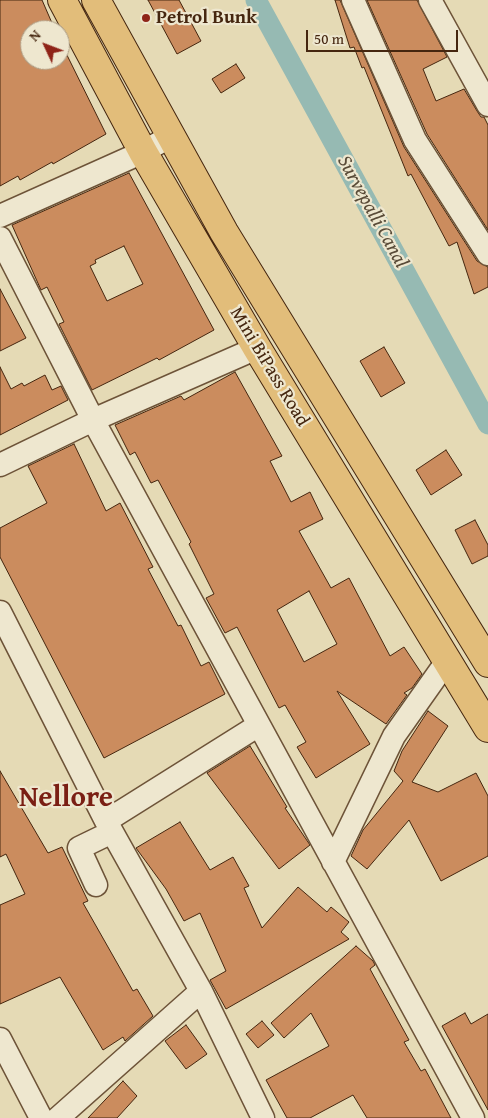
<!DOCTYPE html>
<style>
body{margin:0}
#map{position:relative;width:488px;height:1118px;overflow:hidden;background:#e5dab5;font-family:"Gentium Book Plus",serif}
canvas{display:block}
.north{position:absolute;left:20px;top:20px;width:50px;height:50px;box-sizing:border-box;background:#eee7cf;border:1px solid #aa9a82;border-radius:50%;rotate:313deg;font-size:14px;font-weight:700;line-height:20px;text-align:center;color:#45260f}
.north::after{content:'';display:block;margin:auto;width:18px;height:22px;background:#8f2418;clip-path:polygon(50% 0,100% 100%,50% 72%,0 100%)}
.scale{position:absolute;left:306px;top:30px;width:152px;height:22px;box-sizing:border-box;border:2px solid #45260f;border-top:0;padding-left:6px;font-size:15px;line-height:18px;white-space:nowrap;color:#45260f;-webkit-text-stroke:4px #eee7cf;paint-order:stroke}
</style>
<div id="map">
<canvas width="488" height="1118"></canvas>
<div class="north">N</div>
<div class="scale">50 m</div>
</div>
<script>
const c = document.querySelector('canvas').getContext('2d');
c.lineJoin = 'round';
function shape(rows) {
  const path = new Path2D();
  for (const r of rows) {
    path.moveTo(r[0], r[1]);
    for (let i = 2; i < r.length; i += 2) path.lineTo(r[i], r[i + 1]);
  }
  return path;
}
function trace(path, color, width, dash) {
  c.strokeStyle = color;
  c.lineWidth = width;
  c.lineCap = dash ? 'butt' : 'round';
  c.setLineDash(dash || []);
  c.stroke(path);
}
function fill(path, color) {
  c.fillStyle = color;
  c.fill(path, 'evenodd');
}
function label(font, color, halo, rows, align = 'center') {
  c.font = font + ' "Gentium Book Plus",serif';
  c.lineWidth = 4.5;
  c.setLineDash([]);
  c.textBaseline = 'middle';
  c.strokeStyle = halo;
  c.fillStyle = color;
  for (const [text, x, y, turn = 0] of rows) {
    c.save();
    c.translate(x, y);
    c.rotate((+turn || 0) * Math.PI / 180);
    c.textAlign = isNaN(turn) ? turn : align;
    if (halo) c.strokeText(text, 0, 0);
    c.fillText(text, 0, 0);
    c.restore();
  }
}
trace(shape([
 [256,0,488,424]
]), '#96bab3', 21);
const building = shape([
 [0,0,42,0,55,30,30,30,30,60,60,60,60,41,106,134,53,164,52,162,20,180,18,176,0,186,0,0],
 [148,0,179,0,201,41,177,54,148,0],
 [335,0,340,0,404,147,477,261,488,267,488,287,474,294,457,242,449,246,411,174,408,176,364,67,362,68,354,47,350,48,335,0],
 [367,0,417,0,447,57,423,69,436,101,464,89,477,111,481,117,484,117,488,125,488,230,427,134,367,0],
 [236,64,245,78,221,93,212,79,236,64],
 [129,173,214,330,159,360,157,358,92,390,59,324,64,322,47,287,41,290,12,225,129,173],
 [124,246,143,284,107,301,90,266,96,263,95,260,124,246],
 [0,289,26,338,0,351,0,289],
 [384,347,405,383,381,397,360,361,384,347],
 [0,367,11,389,22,383,24,386,45,375,52,390,61,386,68,400,0,435,0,367],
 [235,372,282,456,270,461,291,502,310,492,323,519,299,531,331,588,349,578,390,656,404,647,422,674,412,688,404,693,407,695,386,724,337,691,370,744,316,778,297,747,306,742,285,705,279,708,237,627,225,633,206,598,214,594,189,544,191,542,158,480,151,483,135,452,130,455,115,425,181,396,184,400,235,372],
 [309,591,337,644,304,662,277,610,309,591],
 [74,444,106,511,120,503,153,567,148,569,178,626,181,625,201,666,209,662,225,694,104,758,0,557,0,528,47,503,28,466,74,444],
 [446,450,462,475,431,495,416,470,446,450],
 [475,520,488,545,488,556,472,564,455,530,475,520],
 [428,711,448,726,412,782,438,792,476,773,488,796,488,856,441,881,409,820,367,869,351,856,363,830,403,781,394,771,402,751,428,711],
 [250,746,287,807,285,808,310,845,279,869,207,773,250,746],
 [0,771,48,853,62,847,88,901,83,903,133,991,137,989,153,1016,125,1041,123,1037,103,1050,60,977,0,1004,0,905,25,894,6,854,0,857,0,771],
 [180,822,210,870,233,857,249,886,244,888,262,928,298,887,327,912,331,907,349,922,341,932,349,939,226,1009,210,980,226,971,200,913,184,921,166,889,136,848,180,822],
 [356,946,373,961,375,965,370,969,409,1040,404,1042,421,1071,425,1069,451,1118,367,1118,353,1095,310,1118,287,1118,266,1080,329,1046,311,1013,284,1038,271,1023,356,946],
 [465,1013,471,1024,488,1014,488,1110,442,1026,465,1013],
 [262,1021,274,1035,258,1048,246,1034,262,1021],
 [186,1025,207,1054,186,1069,165,1041,186,1025],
 [123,1081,137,1096,117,1118,88,1118,123,1081]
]);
fill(building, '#cb8c5e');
trace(building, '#45260f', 1);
const minor = shape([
 [353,0,415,140,488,254],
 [430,0,488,105],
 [0,216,143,152,171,136],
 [0,238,93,420,473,1118],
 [0,465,93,420,257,348],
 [0,612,106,821,201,991,263,1118],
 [106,821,259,725],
 [333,862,394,736,447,661],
 [96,885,79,848,112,832],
 [0,1039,41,1118],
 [58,1118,201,991]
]);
const major = shape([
 [62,0,143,152,257,348,488,728],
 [96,0,224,232,488,663]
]);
trace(minor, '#6d5338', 25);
trace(major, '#45260f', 30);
trace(minor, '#eee7cf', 22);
trace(major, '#e2bd7a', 28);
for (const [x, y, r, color] of [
 [146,18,5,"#8f2418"]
]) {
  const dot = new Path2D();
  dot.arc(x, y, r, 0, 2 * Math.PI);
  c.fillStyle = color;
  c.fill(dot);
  trace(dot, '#eee7cf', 2);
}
label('bold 19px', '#45260f', '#eee7cf', [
 ["Petrol Bunk",156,18]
], 'left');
label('19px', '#45260f', '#eee7cf', [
 ["Mini BiPass Road",269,367,59]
]);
label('italic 20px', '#594b38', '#eee7cf', [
 ["Survepalli Canal",372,212,61]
]);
label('bold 29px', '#7a1f14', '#eee7cf', [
 ["Nellore",66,799]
]);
</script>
